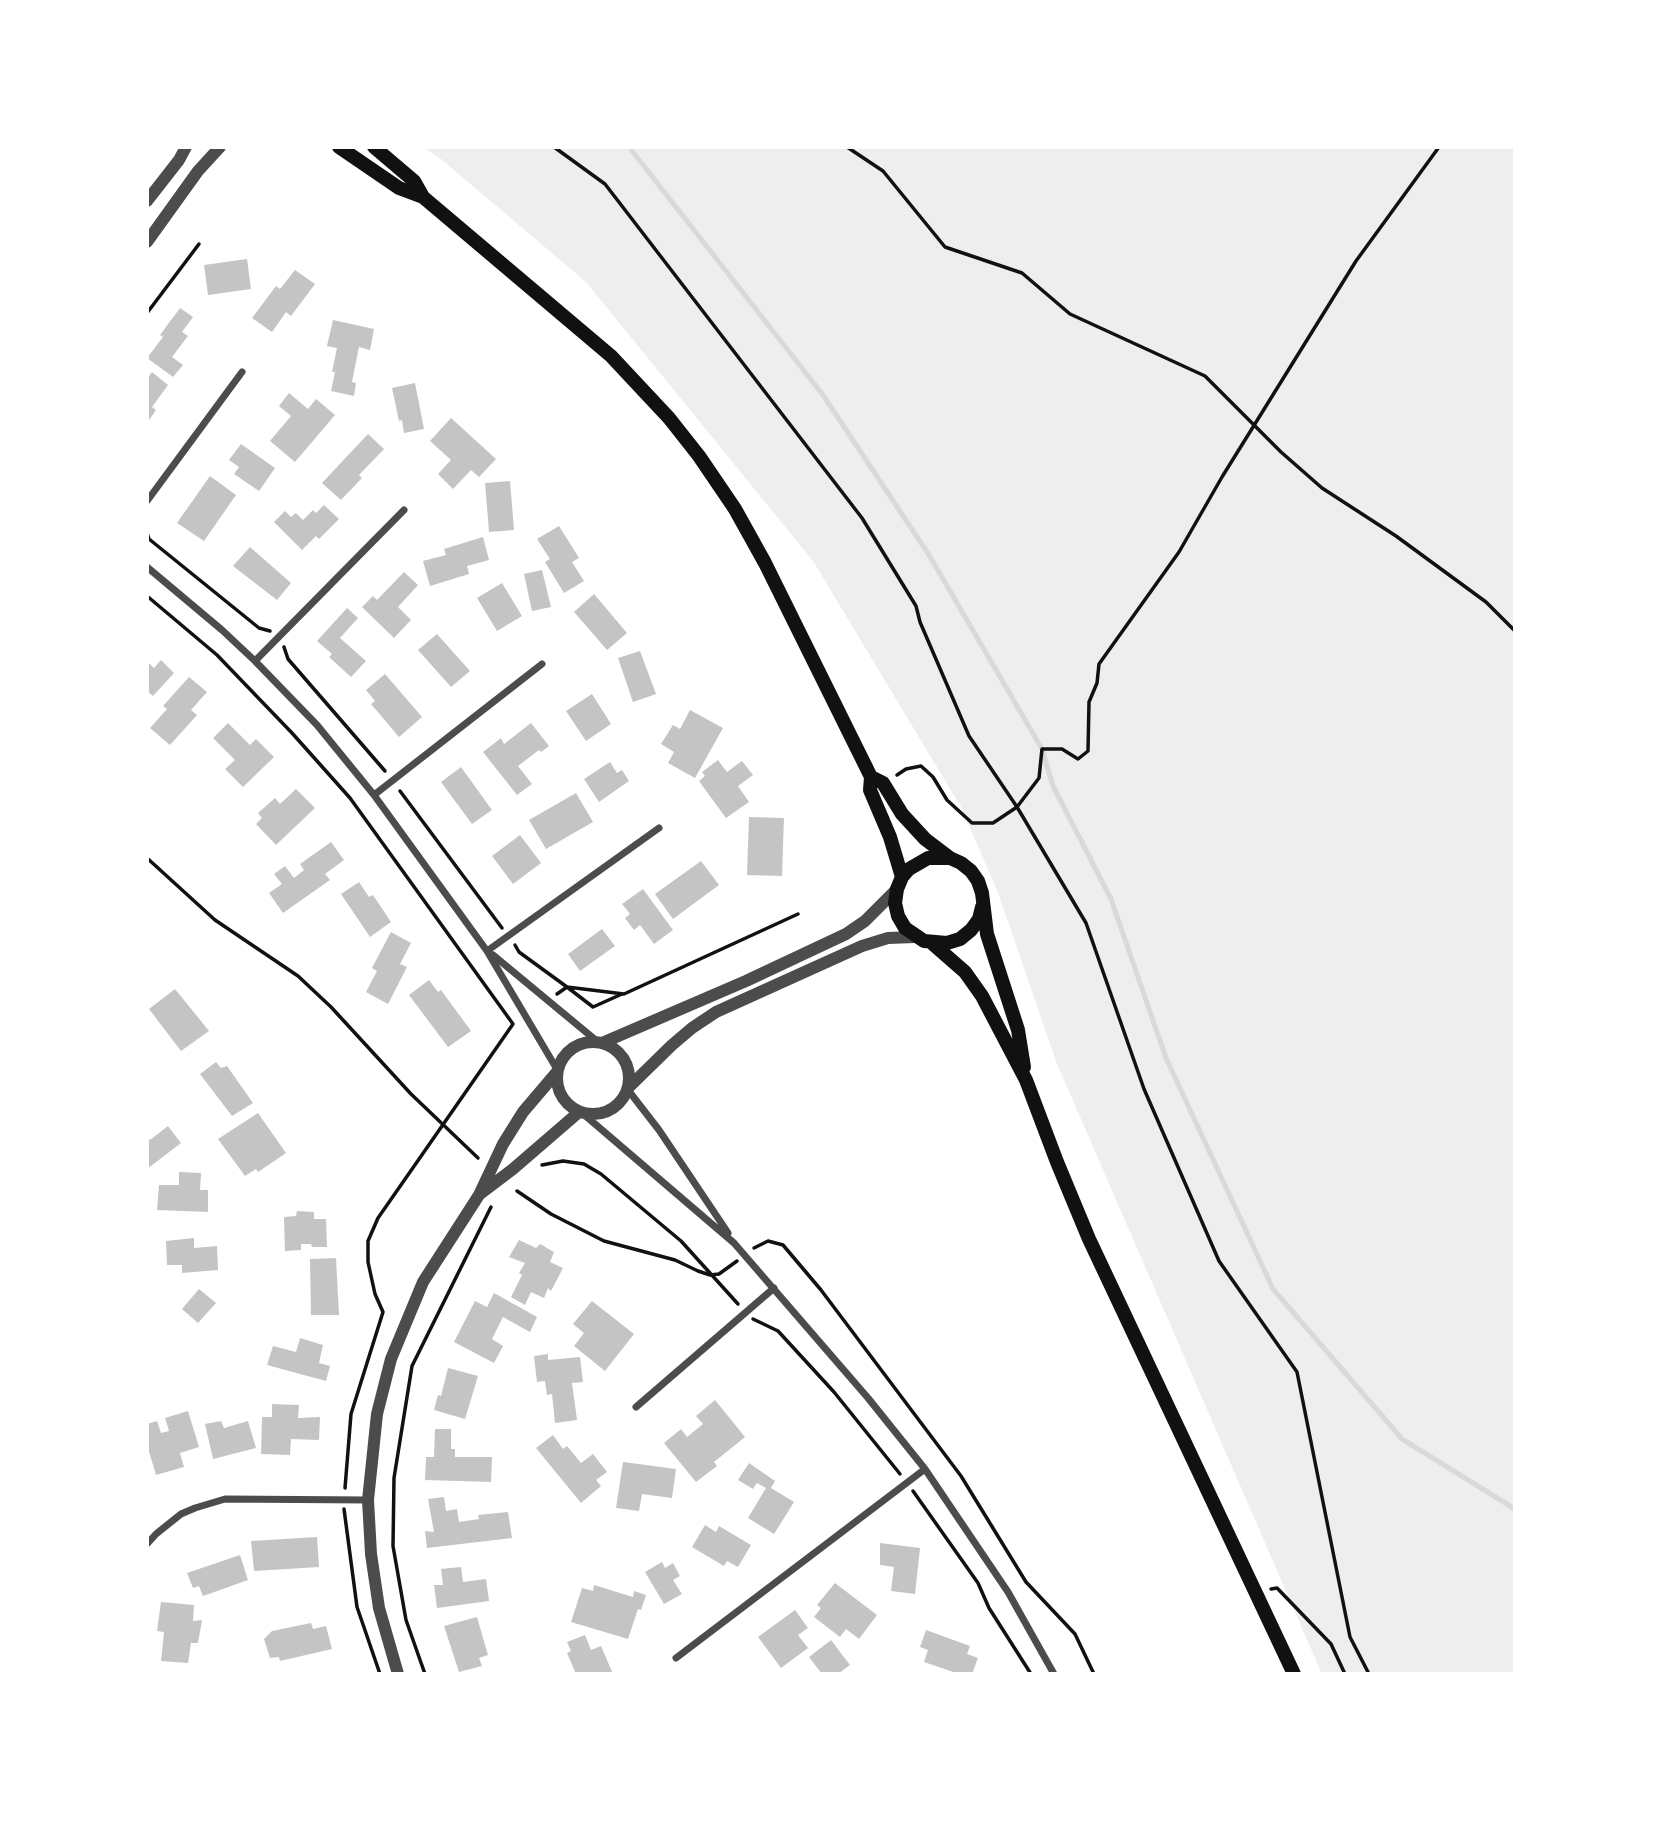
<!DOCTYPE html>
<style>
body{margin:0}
#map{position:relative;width:1662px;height:1821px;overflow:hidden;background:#fff;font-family:"Archivo Narrow",sans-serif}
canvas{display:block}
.frame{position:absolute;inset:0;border:149px solid #fff;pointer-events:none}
</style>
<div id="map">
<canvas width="1662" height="1821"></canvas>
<div class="frame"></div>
</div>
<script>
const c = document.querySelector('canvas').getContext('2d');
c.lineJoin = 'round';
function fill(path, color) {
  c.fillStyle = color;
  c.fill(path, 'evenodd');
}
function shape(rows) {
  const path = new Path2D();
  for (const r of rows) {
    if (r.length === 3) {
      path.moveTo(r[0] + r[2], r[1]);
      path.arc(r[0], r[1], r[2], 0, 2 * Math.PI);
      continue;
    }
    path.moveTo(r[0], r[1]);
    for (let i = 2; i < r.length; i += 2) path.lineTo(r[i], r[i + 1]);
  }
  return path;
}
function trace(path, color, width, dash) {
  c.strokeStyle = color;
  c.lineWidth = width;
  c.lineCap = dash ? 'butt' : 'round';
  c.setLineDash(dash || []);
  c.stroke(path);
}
fill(shape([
 [423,147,1515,147,1515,1674,1322,1674,1057,1064,997,890,961,807,813,561,586,282,441,159]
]), '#eee');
trace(shape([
 [629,147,823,395,929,555,1042,749,1053,786,1111,899,1166,1058,1273,1289,1402,1439,1515,1509]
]), '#d9d9d9', 5);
fill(shape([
 [247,259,251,289,208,295,204,265],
 [295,270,315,284,291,316,286,312,272,332,252,318,276,286,280,289],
 [180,308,193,317,182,332,188,336,172,357,183,365,173,377,147,358,163,337,160,335],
 [333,320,374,329,370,350,359,347,352,382,356,383,354,396,331,391,335,372,332,372,337,348,327,346],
 [152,372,168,385,152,407,156,410,147,423,147,379],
 [415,383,424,429,404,433,402,420,399,421,392,388],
 [289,393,308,409,316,399,335,415,295,462,270,441,291,416,279,406],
 [451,418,496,459,479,477,471,470,453,489,438,474,451,460,430,441],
 [368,434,384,449,359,475,362,478,341,500,322,483],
 [241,444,275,468,259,491,234,474,239,467,229,460],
 [210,476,236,495,204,541,177,523],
 [510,481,514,530,489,532,485,483],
 [324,505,339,519,319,539,316,536,302,550,274,522,285,511,291,517,296,513,303,520,313,510,316,513],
 [559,526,579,558,572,562,584,581,564,593,545,562,550,559,537,539],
 [483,537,489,560,467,566,469,574,430,586,423,561,446,555,444,549],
 [250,547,291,583,277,600,233,566],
 [542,570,551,607,532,611,524,574],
 [404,572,418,585,398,607,411,620,394,638,362,607,373,596,377,600],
 [502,583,522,616,497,631,477,598],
 [594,594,627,633,607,650,574,612],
 [347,608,358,618,340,638,366,661,351,677,329,657,332,654,317,641],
 [437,634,470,671,451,687,418,650],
 [640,651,656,694,633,702,618,658],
 [161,660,174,673,153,696,147,691,147,661,154,668],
 [385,674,422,717,399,737,371,704,375,701,366,690],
 [189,677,207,692,191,710,197,715,170,745,150,728,167,709,163,706],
 [592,694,611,724,586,741,566,711],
 [690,710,723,728,695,778,668,763,674,752,661,744,673,725,680,729],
 [228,723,250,745,256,739,274,757,243,787,225,769,235,760,213,738],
 [531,723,549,746,541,752,539,750,518,766,532,784,517,795,483,752,501,738,504,744],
 [718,760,727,772,742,761,753,775,738,786,749,802,726,818,699,781,705,776,702,772],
 [610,762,617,773,622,770,629,781,599,802,584,779],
 [461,767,492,810,472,824,441,782],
 [296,789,315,808,276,845,256,824,262,818,258,813,275,798,280,804],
 [576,793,593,822,546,849,529,820],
 [749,817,784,818,782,876,747,875],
 [520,835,541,863,513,884,492,856],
 [331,842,344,860,325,874,330,880,283,913,269,893,282,884,274,874,285,866,294,878,304,870,300,864],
 [701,861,719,885,673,919,655,894],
 [359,882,369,897,373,895,391,922,370,937,341,894],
 [643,889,673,930,654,944,640,925,634,930,625,918,630,914,622,904],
 [602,929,615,946,580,971,568,954],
 [391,932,411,943,400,964,407,967,388,1004,366,992,377,971,372,968],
 [429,980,438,992,441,990,471,1031,448,1047,409,995],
 [175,989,209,1031,181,1051,149,1009],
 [216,1062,221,1068,227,1066,253,1103,232,1116,200,1074],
 [258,1113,286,1153,258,1172,256,1169,245,1176,218,1139],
 [168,1126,181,1143,147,1169,147,1136,150,1140],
 [179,1172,201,1173,200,1190,208,1190,208,1212,157,1210,159,1185,179,1185],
 [297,1211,314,1212,314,1219,326,1219,327,1247,312,1247,311,1244,301,1244,301,1250,285,1251,284,1217,296,1216],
 [194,1238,194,1248,217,1246,218,1270,182,1273,182,1265,167,1265,166,1241],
 [519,1240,536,1248,540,1244,554,1252,550,1262,563,1268,551,1291,548,1288,544,1298,531,1292,525,1305,511,1297,522,1275,519,1273,525,1263,509,1257],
 [336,1258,339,1315,311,1315,310,1259],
 [199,1289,216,1303,198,1323,182,1309],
 [494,1293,537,1317,530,1332,503,1317,492,1339,503,1346,494,1363,454,1342,475,1301,487,1307],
 [592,1301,634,1334,605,1371,574,1346,584,1333,573,1324],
 [300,1338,323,1345,319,1363,330,1366,326,1381,267,1365,273,1346,296,1352],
 [548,1354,548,1360,580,1357,583,1382,572,1383,577,1420,555,1423,552,1394,547,1395,545,1381,537,1382,534,1356],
 [448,1368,478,1376,465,1419,434,1410,438,1395,441,1396],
 [715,1400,745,1437,714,1462,717,1466,696,1482,664,1443,681,1429,687,1437,703,1424,696,1416],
 [272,1404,299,1405,298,1418,320,1417,319,1440,291,1439,290,1455,261,1454,262,1417,272,1417],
 [188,1411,199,1447,180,1453,184,1467,156,1475,147,1445,147,1424,157,1421,161,1433,169,1431,165,1418],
 [221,1421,224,1428,248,1421,256,1448,213,1459,205,1424],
 [435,1429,451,1429,451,1449,455,1449,455,1457,492,1457,491,1482,425,1480,426,1457,434,1457],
 [553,1435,563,1449,567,1446,581,1463,593,1454,607,1472,596,1480,601,1486,581,1503,536,1448],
 [623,1462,676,1469,672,1498,642,1494,639,1511,616,1508],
 [749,1463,775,1481,771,1488,794,1502,774,1534,748,1518,766,1488,757,1483,753,1489,738,1480],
 [444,1497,446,1511,457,1509,459,1522,479,1519,478,1515,508,1512,512,1538,427,1548,425,1531,434,1532,428,1499],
 [705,1525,716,1532,719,1526,751,1545,738,1567,727,1561,724,1566,692,1547],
 [317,1537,319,1567,254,1571,251,1541],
 [880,1543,920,1548,915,1594,891,1591,894,1567,880,1565],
 [240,1555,248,1580,203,1596,199,1586,193,1588,187,1573],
 [662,1562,665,1568,673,1563,680,1576,673,1580,682,1594,664,1604,645,1572],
 [461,1567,463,1582,486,1579,489,1601,437,1608,434,1585,443,1585,441,1569],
 [835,1583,877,1615,859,1639,846,1629,840,1637,814,1617,821,1608,817,1605],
 [594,1585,633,1597,634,1591,646,1595,641,1610,638,1609,628,1639,571,1622,582,1588,593,1591],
 [161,1602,194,1605,193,1621,202,1620,198,1643,191,1643,188,1663,161,1661,164,1632,157,1631],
 [795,1610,808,1628,798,1635,808,1648,781,1668,758,1637],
 [477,1617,488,1655,479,1658,482,1666,459,1672,444,1626],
 [311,1623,313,1629,326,1626,332,1649,280,1661,279,1657,270,1658,264,1639,272,1631],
 [926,1630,970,1646,967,1654,978,1658,972,1674,959,1674,924,1662,928,1650,920,1647],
 [585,1635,591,1650,601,1646,613,1674,576,1674,567,1653,571,1651,567,1642],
 [831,1640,850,1665,838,1674,822,1674,809,1657]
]), '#c4c4c4');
trace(shape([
 [554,147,605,184,862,518,916,606,920,622,969,736,1017,807,1086,923,1144,1089,1219,1261,1297,1372,1350,1637,1369,1674],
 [847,147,883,171,945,247,1022,273,1070,314,1205,376,1281,452,1322,488,1396,536,1486,602,1515,631],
 [147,313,199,244],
 [147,533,149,539,259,628,270,631],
 [147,596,217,655,292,733,350,798,513,1024,378,1218,368,1241,368,1262,375,1294,383,1312,351,1414,345,1488],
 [284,647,288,659,385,771],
 [897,775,906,769,921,766,933,777,947,800,972,823,993,823,1017,807,1039,778,1042,749,1062,749,1078,759,1088,751,1089,702,1097,683,1099,664,1179,552,1222,477,1356,261,1439,147],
 [400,791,502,928],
 [147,858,215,920,298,976,331,1007,411,1094,478,1158],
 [515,945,519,952,567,987,624,994,798,914],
 [557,994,567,987,593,1007,622,994],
 [542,1165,563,1161,584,1164,601,1174,681,1241,738,1304],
 [517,1191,551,1214,604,1241,675,1260,698,1271,710,1275,719,1274,737,1261],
 [754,1248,768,1241,783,1245,821,1290,961,1476,1026,1582,1075,1634,1094,1674],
 [753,1319,778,1331,834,1392,900,1474],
 [913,1491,978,1583,989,1608,1031,1674],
 [344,1509,357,1607,380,1674],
 [1271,1589,1277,1588,1331,1644,1345,1674],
 [425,1674,406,1620,393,1546,394,1478,412,1366,491,1207]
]), '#111', 3.5);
trace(shape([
 [147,501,242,372],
 [147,567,222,630,255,661,317,725,374,795,487,951,558,1071],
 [255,661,404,510],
 [374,795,542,664],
 [487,951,659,828],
 [493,955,598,1042],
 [628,1090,659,1130,728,1233],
 [581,1112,734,1243,868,1398,925,1469,1008,1592,1054,1674],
 [636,1407,774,1288],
 [147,1544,156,1534,181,1514,195,1508,225,1499,368,1500],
 [676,1658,925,1469]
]), '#4c4c4c', 7);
trace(shape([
 [147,201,179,160,186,147],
 [147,242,198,171,220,147],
 [593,1078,36],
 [602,1043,746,981,846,934,865,921,897,889],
 [628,1088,672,1045,692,1028,716,1012,862,946,888,938,915,937],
 [480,1194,513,1169,579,1112],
 [398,1674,379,1608,371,1554,368,1500,377,1414,391,1359,423,1282,479,1195,503,1144,523,1112,557,1072]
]), '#4c4c4c', 12);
trace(shape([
 [339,147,399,188,423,197],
 [374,147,414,181,423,197,611,356,669,418,699,456,735,509,765,563,871,777,870,790,890,837,902,877],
 [871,777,883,783,902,814,925,839,950,858,961,863,971,871,978,881,982,893,987,934,1018,1030,1024,1067],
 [950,858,928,858,909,869,902,877,897,889,895,903,898,916,905,928,924,941,947,943,960,939,971,930,979,919,982,907],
 [933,944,965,972,982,996,1026,1080,1057,1162,1089,1239,1294,1674]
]), '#111', 14);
</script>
